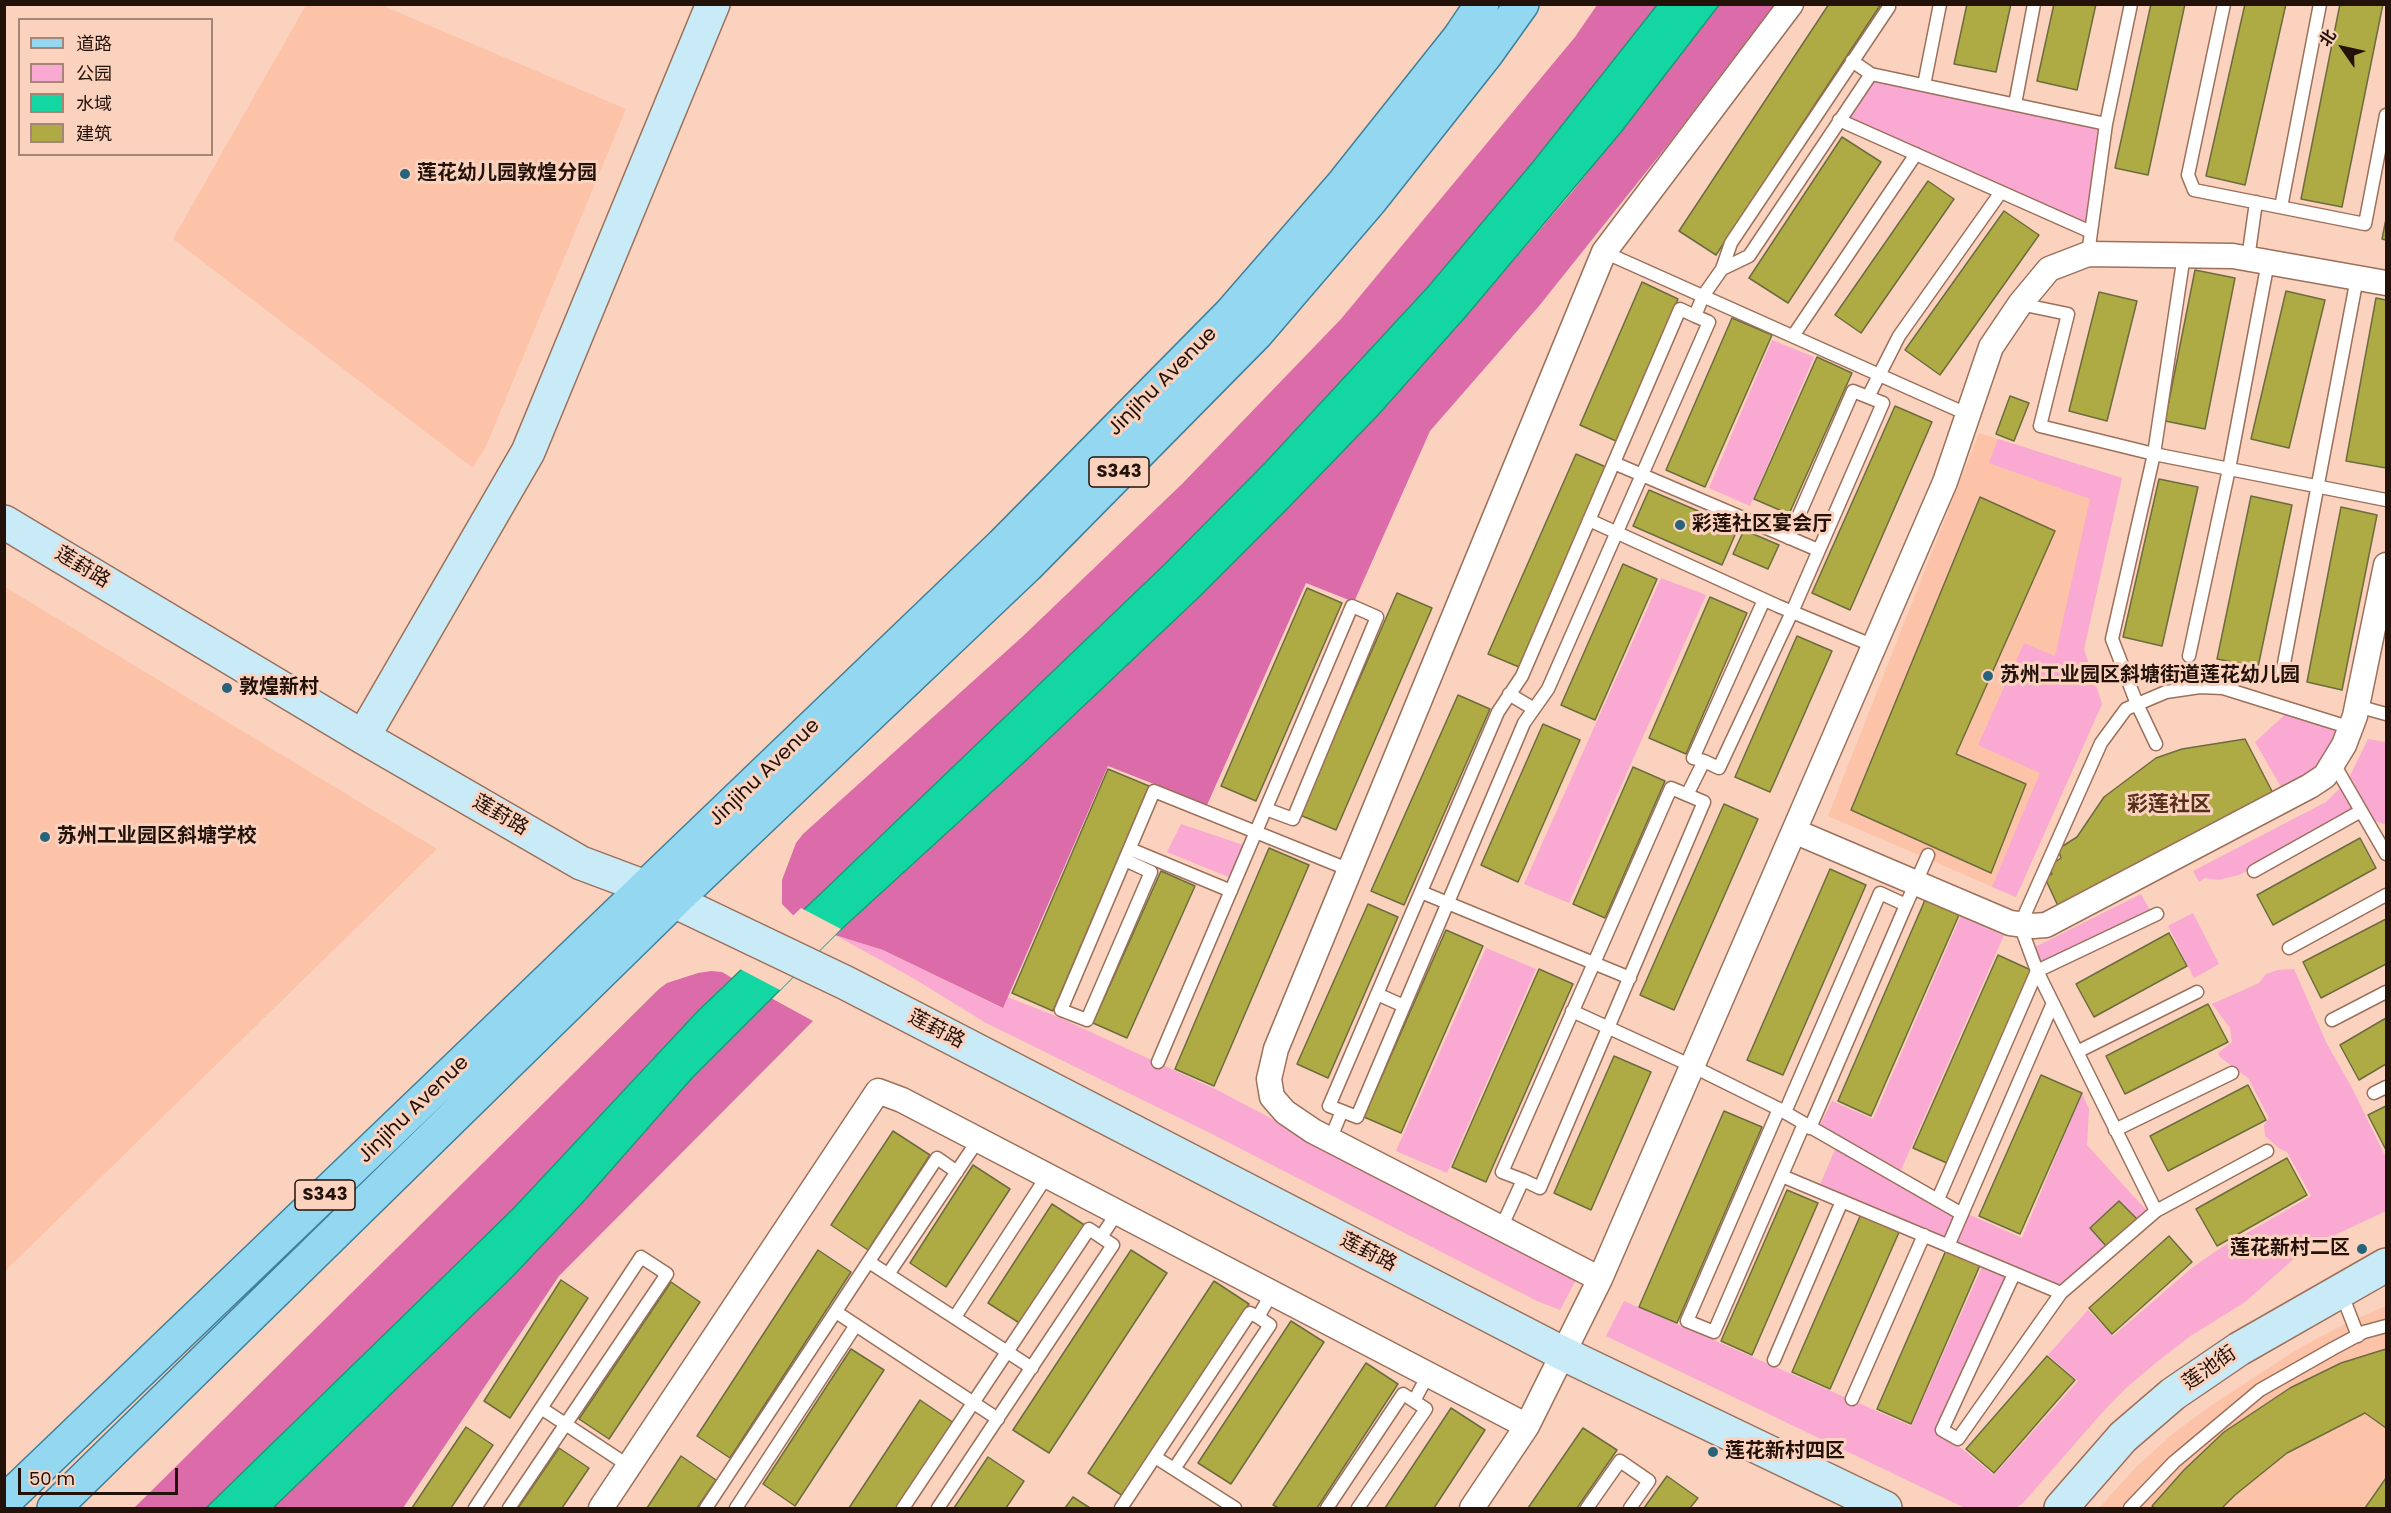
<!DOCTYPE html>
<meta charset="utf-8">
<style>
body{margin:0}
#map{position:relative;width:2391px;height:1513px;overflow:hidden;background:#fad2be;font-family:Poppins,"Noto Sans SC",sans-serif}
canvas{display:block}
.frame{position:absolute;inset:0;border:6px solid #231209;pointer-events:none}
.legend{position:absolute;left:18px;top:18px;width:195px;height:138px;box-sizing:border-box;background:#fad2be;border:2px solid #a48576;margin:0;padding:8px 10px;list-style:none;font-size:18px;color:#231209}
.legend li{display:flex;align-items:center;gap:12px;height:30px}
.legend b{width:30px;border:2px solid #a48576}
.north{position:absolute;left:2313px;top:18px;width:60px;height:60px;-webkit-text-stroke:4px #fad2be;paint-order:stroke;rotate:304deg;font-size:16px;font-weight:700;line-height:24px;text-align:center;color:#231209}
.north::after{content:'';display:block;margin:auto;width:21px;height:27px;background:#231209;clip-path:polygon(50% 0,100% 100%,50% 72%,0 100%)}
.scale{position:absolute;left:18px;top:1468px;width:160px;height:27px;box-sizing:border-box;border:3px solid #231209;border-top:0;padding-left:8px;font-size:18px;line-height:21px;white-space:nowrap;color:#231209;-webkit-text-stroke:4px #fad2be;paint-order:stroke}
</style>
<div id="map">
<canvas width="2391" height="1513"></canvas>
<div class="frame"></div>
<ul class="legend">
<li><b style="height:8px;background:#94d7f1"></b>道路</li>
<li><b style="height:16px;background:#f9a9d2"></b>公园</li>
<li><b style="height:16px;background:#14d6a3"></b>水域</li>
<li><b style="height:16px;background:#aeab44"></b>建筑</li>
</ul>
<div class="north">北</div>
<div class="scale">50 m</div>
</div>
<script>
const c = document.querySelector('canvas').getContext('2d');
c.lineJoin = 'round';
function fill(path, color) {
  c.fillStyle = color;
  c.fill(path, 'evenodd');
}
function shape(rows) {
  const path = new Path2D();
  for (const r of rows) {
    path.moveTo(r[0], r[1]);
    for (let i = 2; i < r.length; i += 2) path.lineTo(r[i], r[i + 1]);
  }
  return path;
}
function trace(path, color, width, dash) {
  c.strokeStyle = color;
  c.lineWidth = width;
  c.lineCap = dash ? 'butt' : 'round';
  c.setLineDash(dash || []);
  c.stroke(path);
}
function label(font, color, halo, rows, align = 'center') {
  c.font = font + ' Poppins,"Noto Sans SC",sans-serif';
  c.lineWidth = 6;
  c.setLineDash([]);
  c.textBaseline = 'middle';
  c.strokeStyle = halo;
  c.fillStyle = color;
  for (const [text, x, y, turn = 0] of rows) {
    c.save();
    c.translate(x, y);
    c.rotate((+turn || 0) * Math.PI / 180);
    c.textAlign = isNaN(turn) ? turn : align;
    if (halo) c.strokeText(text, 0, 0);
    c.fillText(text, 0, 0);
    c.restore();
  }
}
fill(shape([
 [306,5,381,5,626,109,487,444,473,468,173,239],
 [1979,433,2122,478,2084,649,2102,704,2016,897,1828,816],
 [5,587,437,849,5,1271],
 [2386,1306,2386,1508,2099,1508,2137,1466,2175,1432,2213,1404,2301,1347,2349,1322]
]), '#fcc3a8');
fill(shape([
 [1872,74,2104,125,2090,230,1842,120],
 [1772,340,1814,357,1750,506,1709,488],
 [1998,439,2122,478,2084,649,2102,704,2016,897,1992,887,2040,773,1978,745,2024,643,2055,656,2090,499,1989,463],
 [1661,578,1706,595,1569,903,1524,884],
 [2289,711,2345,729,2331,760,2284,792,2255,742],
 [2368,739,2386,742,2386,825,2373,820,2350,776],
 [2343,785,2357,811,2239,875,2218,880,2205,878,2199,882,2193,871,2326,802],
 [1181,824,1246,846,1231,878,1167,852],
 [2141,894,2152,914,2042,967,2033,948],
 [1962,913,2005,933,1901,1170,1819,1127,1832,1101,1873,1119],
 [2193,913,2219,964,2194,978,2168,926],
 [835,935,883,950,1002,1008,1007,997,1058,1017,1217,1090,1577,1278,1560,1310,1537,1301,1212,1134,986,1023,913,978],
 [1486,948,1536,969,1447,1173,1396,1151],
 [2294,969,2327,1044,2352,1088,2386,1158,2386,1211,2305,1249,2245,1302,2189,1337,2158,1361,2125,1389,2100,1415,2023,1503,2016,1508,1965,1508,1606,1336,1624,1301,1911,1426,1983,1265,2010,1277,1939,1430,1994,1475,2078,1381,2048,1355,2088,1310,2113,1336,2192,1268,2219,1249,2311,1196,2287,1152,2280,1149,2265,1136,2264,1125,2269,1118,2248,1078,2220,1057,2218,1053,2232,1042,2230,1028,2212,1004,2259,983,2266,974,2278,970],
 [2082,1093,2089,1109,2087,1145,2147,1211,2059,1289,1954,1245,1968,1214,2022,1238],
 [1836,1147,1957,1214,1945,1241,1819,1187]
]), '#f9a9d2');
fill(shape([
 [1597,5,1657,5,1533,162,1428,287,1310,417,1165,564,796,918,782,904,782,880,796,843,803,834,1021,638,1182,484,1341,319,1575,37],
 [1719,5,1774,5,1670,142,1539,306,1430,431,1354,602,1306,583,1207,805,1108,766,1003,1008,883,950,835,935,1020,766,1198,598,1378,415,1467,315,1573,191],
 [711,971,722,972,732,978,698,1011,513,1209,451,1272,206,1508,134,1508,659,989,667,983,698,973],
 [771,998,813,1021,559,1276,403,1508,273,1508,512,1277,582,1203,692,1078]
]), '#db6ba9');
const water = shape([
 [1657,5,1719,5,1621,132,1467,315,1378,415,1287,509,1198,598,1020,766,835,935,692,1078,582,1203,512,1277,273,1508,206,1508,513,1209,698,1011,1165,564,1266,462,1428,287,1533,162,1657,5]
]);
fill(water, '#14d6a3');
trace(water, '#189b75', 1.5);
fill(shape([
 [801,908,841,929,780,990,738,968]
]), '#fad2be');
const building = shape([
 [1829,4,1881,4,1716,255,1679,231,1829,4],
 [1967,4,2011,4,1996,72,1954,64,1967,4],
 [2054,4,2096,4,2077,90,2037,81,2054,4],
 [2151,4,2185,4,2148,175,2115,168,2151,4],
 [2245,4,2286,4,2245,185,2206,176,2245,4],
 [2340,4,2383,4,2342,207,2301,199,2340,4],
 [1842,137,1881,162,1788,303,1749,278,1842,137],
 [1928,181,1954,199,1861,333,1835,315,1928,181],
 [2004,211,2039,235,1940,375,1905,350,2004,211],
 [2386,219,2386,240,2382,239,2386,219],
 [2195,270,2235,278,2205,429,2165,421,2195,270],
 [1642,282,1678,299,1616,441,1580,425,1642,282],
 [2286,291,2325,300,2289,448,2251,439,2286,291],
 [2099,292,2137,301,2107,421,2069,411,2099,292],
 [2376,298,2386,300,2386,468,2346,461,2376,298],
 [1732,318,1772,335,1705,487,1666,470,1732,318],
 [1817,357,1852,373,1789,514,1754,499,1817,357],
 [2010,396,2029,403,2014,441,1996,434,2010,396],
 [1895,406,1932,422,1850,610,1812,593,1895,406],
 [1576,454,1606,467,1519,667,1488,654,1576,454],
 [2159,479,2198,487,2162,646,2123,637,2159,479],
 [1649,490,1738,528,1722,565,1633,526,1649,490],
 [2251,496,2292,505,2258,667,2217,659,2251,496],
 [1980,497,2055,531,1956,754,2026,784,1991,873,1851,810,1980,497],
 [2341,507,2377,515,2342,690,2307,682,2341,507],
 [1744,530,1779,545,1768,569,1733,554,1744,530],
 [1623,564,1657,579,1595,720,1561,705,1623,564],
 [1307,588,1342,603,1256,801,1221,786,1307,588],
 [1397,593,1432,608,1336,830,1300,815,1397,593],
 [1710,597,1747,613,1686,754,1649,738,1710,597],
 [1797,636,1832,651,1770,792,1735,777,1797,636],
 [1458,695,1490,709,1404,905,1371,891,1458,695],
 [1543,724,1580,740,1518,882,1481,865,1543,724],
 [2245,739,2276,799,2058,906,2045,878,2052,874,2049,866,2061,858,2058,849,2077,837,2104,797,2156,758,2182,749,2245,739],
 [1633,767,1665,781,1605,918,1573,904,1633,767],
 [1108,769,1149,786,1053,1011,1012,993,1108,769],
 [1724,804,1758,819,1674,1010,1640,995,1724,804],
 [2360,838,2376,868,2273,925,2257,895,2360,838],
 [1269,848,1309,865,1214,1086,1175,1069,1269,848],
 [1830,869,1866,885,1783,1075,1747,1060,1830,869],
 [1161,871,1195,886,1127,1038,1093,1023,1161,871],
 [1925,900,1959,915,1871,1116,1838,1101,1925,900],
 [1368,904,1398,917,1328,1078,1297,1064,1368,904],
 [2386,919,2386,964,2321,998,2303,962,2386,919],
 [1446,930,1483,946,1401,1133,1364,1117,1446,930],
 [2169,933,2187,966,2094,1017,2076,984,2169,933],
 [1998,955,2033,971,1949,1164,1913,1148,1998,955],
 [1539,969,1573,984,1486,1182,1452,1167,1539,969],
 [2208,1004,2228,1042,2125,1094,2106,1056,2208,1004],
 [2386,1018,2386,1064,2359,1080,2340,1045,2386,1018],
 [1614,1056,1651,1072,1591,1210,1554,1193,1614,1056],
 [2041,1075,2082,1093,2020,1234,1979,1216,2041,1075],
 [2248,1085,2266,1120,2168,1171,2150,1136,2248,1085],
 [2386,1106,2386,1150,2368,1115,2386,1106],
 [1724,1111,1762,1127,1677,1323,1639,1307,1724,1111],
 [893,1131,930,1155,868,1250,831,1225,893,1131],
 [2287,1158,2307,1195,2217,1246,2196,1209,2287,1158],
 [973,1165,1010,1189,946,1287,910,1263,973,1165],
 [1787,1190,1818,1203,1752,1355,1721,1341,1787,1190],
 [2119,1201,2137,1219,2107,1247,2090,1228,2119,1201],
 [1052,1204,1086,1226,1021,1324,988,1303,1052,1204],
 [1861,1214,1900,1230,1830,1389,1792,1372,1861,1214],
 [2169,1236,2192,1262,2112,1334,2089,1308,2169,1236],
 [1947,1248,1981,1263,1911,1424,1877,1409,1947,1248],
 [818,1250,851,1272,730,1458,697,1436,818,1250],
 [1131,1250,1167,1273,1049,1453,1013,1430,1131,1250],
 [561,1280,588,1298,510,1418,484,1401,561,1280],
 [1214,1281,1249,1304,1123,1496,1088,1473,1214,1281],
 [671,1282,700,1302,609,1439,579,1419,671,1282],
 [1291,1321,1324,1342,1231,1484,1198,1463,1291,1321],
 [851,1349,884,1370,795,1506,763,1484,851,1349],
 [2386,1349,2386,1428,2365,1413,2287,1453,2235,1495,2222,1508,2155,1508,2152,1506,2184,1470,2224,1432,2290,1388,2341,1363,2386,1349],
 [2047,1356,2075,1380,1994,1473,1966,1449,2047,1356],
 [1366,1363,1398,1384,1317,1508,1279,1508,1273,1505,1366,1363],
 [920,1400,954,1423,898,1508,849,1508,920,1400],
 [1451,1408,1485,1430,1434,1508,1385,1508,1451,1408],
 [466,1427,493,1445,451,1508,412,1508,466,1427],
 [1583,1428,1617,1450,1577,1508,1528,1508,1583,1428],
 [559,1448,589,1468,562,1508,518,1508,559,1448],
 [681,1456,716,1480,697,1508,647,1508,681,1456],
 [988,1457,1024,1481,1006,1508,954,1508,988,1457],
 [1667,1476,1698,1498,1690,1508,1644,1508,1667,1476],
 [2386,1478,2386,1508,2365,1508,2386,1478],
 [1073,1497,1090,1508,1065,1508,1073,1497]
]);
fill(building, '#aeab44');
trace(building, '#6d6c3f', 1.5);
const lane = shape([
 [2224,4,2188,175,2194,190,2365,224,2386,115],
 [1852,61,1871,74,1749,256,1722,269,1731,243,1889,7],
 [1871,74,2106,124,2088,254],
 [1924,85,1940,4],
 [2015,104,2034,4],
 [1839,120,2091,232],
 [2106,124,2131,4],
 [2281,207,2320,4],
 [1604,252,1969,415],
 [2184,255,2154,454,2386,500],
 [2248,259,2256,202],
 [2020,304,2068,314,2040,426,2154,454,2112,639,2137,704,2156,744],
 [1793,336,1916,154],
 [1614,463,1818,550],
 [1589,520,1778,606,1874,646],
 [1789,538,1853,391,1868,397],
 [2189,656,2229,469,2268,262],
 [2282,674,2357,278],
 [1509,694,1534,709],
 [2357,706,2386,714],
 [1704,761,1719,768,1792,612,1883,403,1868,397,1899,336,2001,192],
 [2334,764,2386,854],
 [1687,795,1704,761,1693,758,1764,600],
 [1130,849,1231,891],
 [1125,860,1151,872,1087,1020,1061,1010,1154,791,1350,870],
 [2254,871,2361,811],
 [1421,892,1630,978],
 [2289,948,2386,895],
 [1377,994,1404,1006],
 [1572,1011,1692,1066,1779,1109,1962,1214],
 [2332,1020,2386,992],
 [2077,1052,2197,992],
 [1158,1062,1352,606,1377,617,1293,819,1266,809],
 [2374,1093,2386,1087],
 [1779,1109,1687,1321,1714,1332,1804,1124],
 [1342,1111,1329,1106,1498,712,1522,676,1680,309,1695,316,1703,296,1722,269],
 [1785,1112,1880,893,1906,905,1928,855],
 [1810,1128,1906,905],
 [2115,1130,2232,1073],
 [1330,1140,1342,1111,1357,1117,1524,723,1548,689,1709,322,1695,316],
 [1782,1176,2061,1293,1958,1439,1942,1430,2014,1274],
 [1938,1199,2037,971,2020,925,2101,743,2126,709,2166,692,2200,687,2223,688,2351,728],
 [2156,1211,2037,971,2157,914],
 [1501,1228,1523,1180,1502,1172,1671,788,1704,802,1540,1188,1523,1180],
 [1101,1237,1117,1213],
 [1948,1246,2053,1003],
 [869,1262,1032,1368],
 [889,1273,978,1140],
 [2341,1292,2358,1336],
 [2061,1293,2156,1211,2267,1151],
 [836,1312,998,1419],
 [955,1317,1047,1176],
 [1774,1360,1842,1201],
 [1852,1399,1924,1235],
 [541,1408,629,1466],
 [1155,1457,1235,1508],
 [1174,1469,1270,1325,1258,1317],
 [475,1508,641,1257,667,1274,509,1508],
 [706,1508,937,1158,957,1172],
 [736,1508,856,1325],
 [903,1508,1089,1229,1113,1245,938,1508],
 [1121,1508,1250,1313,1258,1317,1272,1293],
 [1327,1508,1403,1394,1414,1401],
 [1358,1508,1426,1409,1414,1401,1428,1375],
 [1587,1508,1620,1461,1649,1481,1630,1508],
 [2130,1508,2174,1462,2260,1390,2334,1348,2364,1332,2386,1326]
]);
const street = shape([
 [1794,831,2010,923,2033,926,2046,925,2310,786,2325,776,2344,745,2355,716,2386,565],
 [1600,1279,1945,482,1991,347,2020,304,2049,269,2088,254,2233,256,2386,283],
 [601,1508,878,1091,902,1100,1527,1426,1600,1279,1313,1131,1285,1112,1272,1097,1269,1079,1276,1049,1604,252,1791,4],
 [1472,1508,1527,1426]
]);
const secondary = shape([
 [4,522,363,737,581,863,645,887,846,983,1564,1354,1885,1508],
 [363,737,528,452,713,4],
 [2061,1508,2123,1437,2173,1394,2239,1349,2386,1265]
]);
const primary = shape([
 [4,1502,1002,545,1230,314,1343,184,1459,38,1482,4],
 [54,1508,673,902,1027,566,1256,334,1370,201,1487,53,1522,4]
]);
trace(lane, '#9c705a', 15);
trace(street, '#9c705a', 27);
trace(secondary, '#9c705a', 36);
trace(primary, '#3e809a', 36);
trace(lane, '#fff', 12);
trace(street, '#fff', 24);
trace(secondary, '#c9ebf8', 33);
trace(primary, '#94d7f1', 33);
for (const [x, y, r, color] of [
 [405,174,6,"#27637a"],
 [1680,525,6,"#27637a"],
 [1988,676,6,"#27637a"],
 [227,688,6,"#27637a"],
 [45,837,6,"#27637a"],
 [2362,1249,6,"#27637a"],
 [1713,1452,6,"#27637a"]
]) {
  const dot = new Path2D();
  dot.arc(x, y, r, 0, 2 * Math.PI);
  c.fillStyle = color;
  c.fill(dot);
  trace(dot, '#fad2be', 2);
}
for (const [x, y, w] of [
 [1119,472,60],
 [325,1195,60]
]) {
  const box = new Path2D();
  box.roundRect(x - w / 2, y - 15, w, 30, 4.5);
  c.fillStyle = '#fad2be';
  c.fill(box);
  trace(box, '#231209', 1.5);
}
label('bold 18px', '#231209', null, [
 ["S343",1119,472],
 ["S343",325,1195]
]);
label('bold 20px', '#231209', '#fad2be', [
 ["莲花幼儿园敦煌分园",417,174],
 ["彩莲社区宴会厅",1692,525],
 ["苏州工业园区斜塘街道莲花幼儿园",2000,676],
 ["敦煌新村",239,688],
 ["苏州工业园区斜塘学校",57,837],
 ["莲花新村二区",2350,1249,"right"],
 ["莲花新村四区",1725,1452]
], 'left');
label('20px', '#231209', '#fad2be', [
 ["Jinjihu Avenue",1163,382,-45],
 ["莲葑路",82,568,31],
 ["Jinjihu Avenue",765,773,-44],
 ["莲葑路",500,816,30],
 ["莲葑路",936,1030,27],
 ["Jinjihu Avenue",414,1110,-44],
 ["莲葑路",1368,1253,27],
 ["莲池街",2210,1369,-35]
]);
label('bold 21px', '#57301c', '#fad2be', [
 ["彩莲社区",2169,806]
]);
</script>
